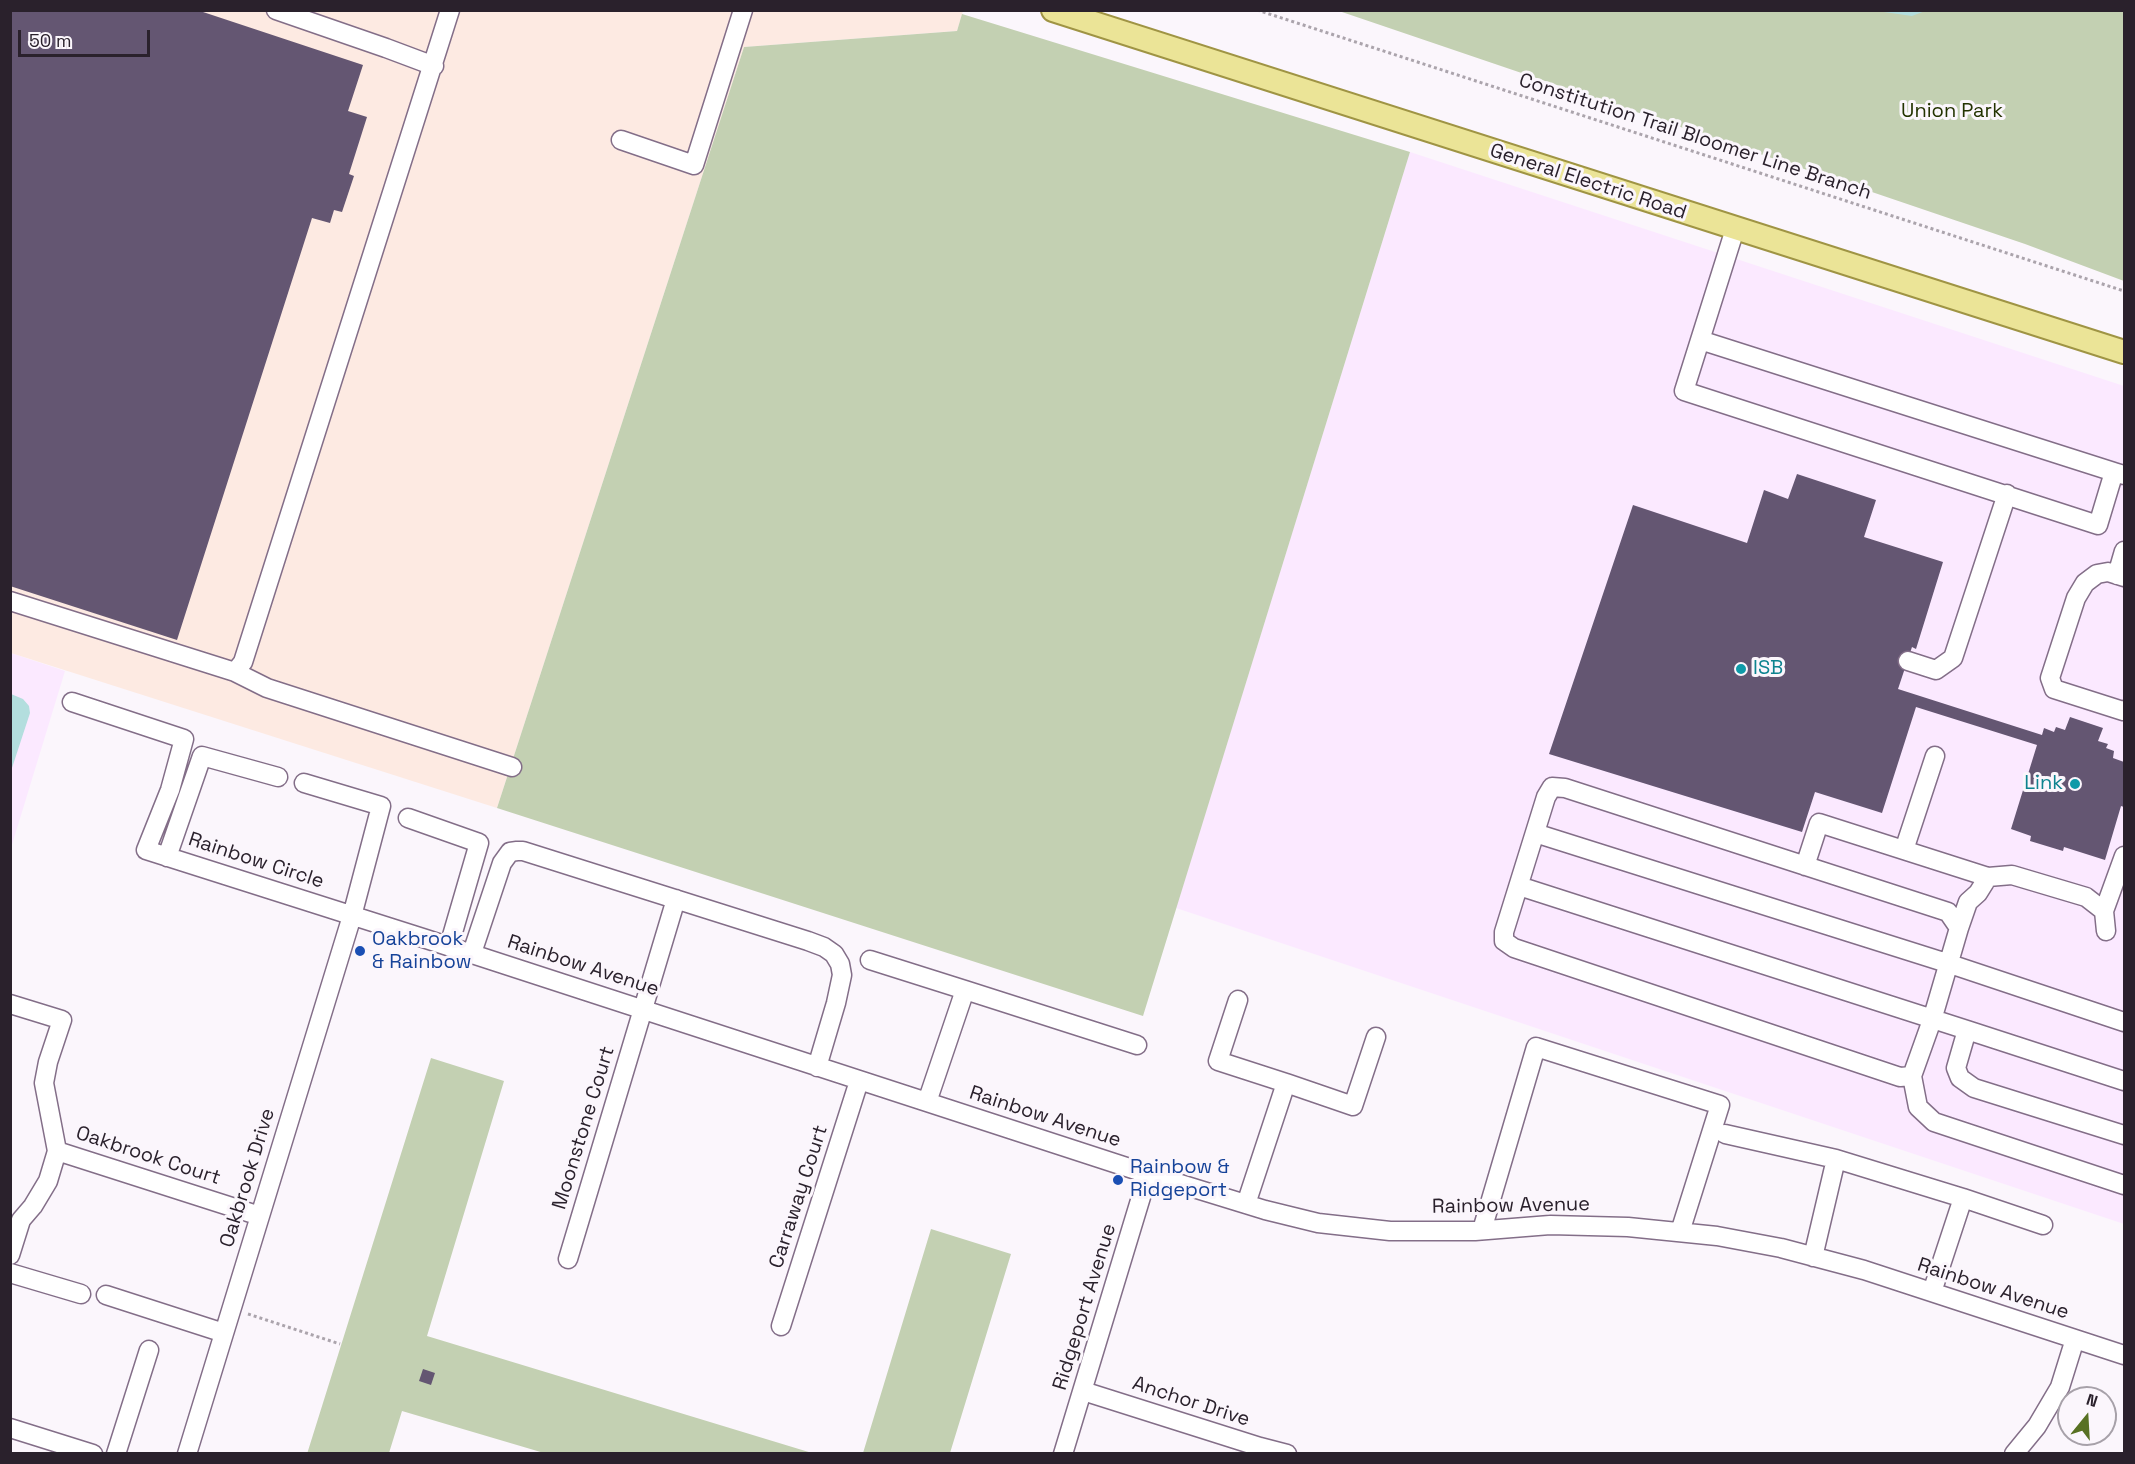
<!DOCTYPE html>
<style>
body{margin:0}
#map{position:relative;width:2135px;height:1464px;overflow:hidden;background:#fbf6fc;font-family:"Space Grotesk",sans-serif}
canvas{display:block}
.frame{position:absolute;inset:0;border:12px solid #2a212c;pointer-events:none}
.north{position:absolute;left:2057px;top:1386px;width:60px;height:60px;box-sizing:border-box;background:#fbf6fc;border:2px solid #a7a1a9;border-radius:50%;rotate:18deg;font-size:16px;font-weight:700;line-height:24px;text-align:center;color:#2a212c}
.north::after{content:'';display:block;margin:auto;width:21px;height:27px;background:#587123;clip-path:polygon(50% 0,100% 100%,50% 72%,0 100%)}
.scale{position:absolute;left:18px;top:30px;width:132px;height:27px;box-sizing:border-box;border:3px solid #2a212c;border-top:0;padding-left:8px;font-size:18px;line-height:21px;white-space:nowrap;color:#2a212c;-webkit-text-stroke:4px #fbf6fc;paint-order:stroke}
</style>
<div id="map">
<canvas width="2135" height="1464"></canvas>
<div class="frame"></div>
<div class="north">N</div>
<div class="scale">50 m</div>
</div>
<script>
const c = document.querySelector('canvas').getContext('2d');
c.lineJoin = 'round';
function fill(path, color) {
  c.fillStyle = color;
  c.fill(path, 'evenodd');
}
function shape(rows) {
  const path = new Path2D();
  for (const r of rows) {
    path.moveTo(r[0], r[1]);
    for (let i = 2; i < r.length; i += 2) path.lineTo(r[i], r[i + 1]);
  }
  return path;
}
function trace(path, color, width, dash) {
  c.strokeStyle = color;
  c.lineWidth = width;
  c.lineCap = dash ? 'butt' : 'round';
  c.setLineDash(dash || []);
  c.stroke(path);
}
function label(font, color, halo, rows, align = 'center') {
  c.font = font + ' "Space Grotesk",sans-serif';
  c.lineWidth = 6;
  c.setLineDash([]);
  c.textBaseline = 'middle';
  c.strokeStyle = halo;
  c.fillStyle = color;
  for (const [text, x, y, turn = 0] of rows) {
    c.save();
    c.translate(x, y);
    c.rotate((+turn || 0) * Math.PI / 180);
    c.textAlign = isNaN(turn) ? turn : align;
    if (halo) c.strokeText(text, 0, 0);
    c.fillText(text, 0, 0);
    c.restore();
  }
}
fill(shape([
 [1410,152,2124,386,2124,1224,1176,908],
 [11,653,65,671,11,848]
]), '#fbe9ff');
fill(shape([
 [11,11,963,11,957,31,744,47,497,808,11,653]
]), '#fdeae2');
fill(shape([
 [1339,11,2124,11,2124,281,2025,244],
 [962,14,1410,152,1143,1016,497,808,744,47,957,31],
 [431,1058,504,1081,427,1336,812,1453,544,1453,402,1411,389,1453,307,1454],
 [931,1229,1011,1254,950,1453,863,1453]
]), '#c3d0b2');
fill(shape([
 [1877,11,1925,11,1912,16],
 [11,694,23,699,29,706,30,713,11,771]
]), '#b3dede');
fill(shape([
 [10,10,197,10,363,65,348,111,367,117,349,174,354,176,342,212,334,210,330,223,312,218,177,640,10,586],
 [1797,474,1876,500,1864,537,1943,562,1916,649,1912,647,1898,689,2042,735,2044,728,2054,732,2056,727,2065,730,2070,717,2103,728,2098,741,2108,744,2106,748,2114,751,2113,758,2124,762,2124,807,2121,806,2105,860,2064,847,2063,851,2030,841,2031,836,2011,829,2037,745,1916,707,1882,813,1815,792,1802,832,1549,754,1633,505,1747,543,1764,490,1788,499],
 [423,1369,435,1373,431,1385,419,1381]
]), '#645672');
const minor = shape([
 [276,10,386,48,434,66],
 [621,140,694,165,743,10],
 [1735,229,1684,391,2098,525,2114,472,2124,475],
 [1700,340,2114,472],
 [2117,575,2124,551],
 [2124,577,2108,572,2097,574,2085,583,2076,598,2050,678,2054,689,2123,711,2124,710],
 [10,601,235,672,243,662,450,10],
 [1908,661,1936,670,1953,658,2007,494],
 [235,672,267,688,512,767],
 [72,702,184,739,170,790,146,850,426,939,1148,1174,1265,1210,1318,1223,1390,1231,1475,1231,1550,1225,1628,1227,1717,1236,1781,1248,1864,1270,2124,1355],
 [1552,787,1565,788,1948,912,1959,928,1932,1020,1912,1076,1900,1077,1514,948,1504,941,1504,932,1546,797,1552,787],
 [408,818,479,843,449,946],
 [1535,833,1950,964,2124,1022],
 [1904,850,1935,756],
 [167,857,202,756,278,777],
 [1805,866,1819,823,1988,877],
 [1519,886,1967,1030,1956,1068,1960,1078,1974,1088,2124,1135],
 [2104,911,2124,856],
 [1959,928,1968,902,1978,893,1988,877,2012,875,2086,897,2104,911,2106,931],
 [472,953,502,863,510,852,517,851,523,851,808,941,824,947,834,954,840,964,842,975,836,1003,817,1067],
 [870,960,965,990],
 [1238,1000,1218,1061,1286,1083],
 [10,1004,62,1020,48,1062,44,1083,57,1151,48,1181,33,1206,21,1220,10,1255],
 [1967,1030,2124,1081],
 [1912,1076,1918,1107,1934,1122,2124,1185],
 [927,1102,965,990,1137,1045],
 [1725,1134,1836,1159],
 [57,1151,260,1216],
 [1246,1204,1286,1083,1353,1106,1376,1037],
 [1482,1230,1536,1047,1720,1105,1680,1232],
 [1813,1257,1836,1159,1963,1198],
 [568,1259,676,899],
 [10,1273,81,1294],
 [1932,1292,1963,1198,2043,1225],
 [106,1295,224,1333],
 [781,1326,859,1081],
 [1083,1391,1260,1447,1287,1454],
 [10,1428,93,1454],
 [116,1454,149,1350],
 [187,1454,352,916,381,806,304,783],
 [1063,1454,1148,1174],
 [2014,1454,2037,1426,2060,1387,2075,1339]
]);
const major = shape([
 [1053,10,2124,352]
]);
trace(minor, '#836e88', 21);
trace(major, '#9f9444', 26);
trace(shape([
 [1257,10,2124,291],
 [248,1314,340,1344]
]), '#aba4ac', 3, [3, 3]);
trace(minor, '#fff', 18);
trace(major, '#ebe497', 22);
for (const [x, y, r, color] of [
 [1741,669,6,"#0f9aa8"],
 [2075,784,6,"#0f9aa8"],
 [360,951,6,"#1a4fb4"],
 [1118,1180,6,"#1a4fb4"]
]) {
  const dot = new Path2D();
  dot.arc(x, y, r, 0, 2 * Math.PI);
  c.fillStyle = color;
  c.fill(dot);
  trace(dot, '#fbf6fc', 2);
}
label('20px', '#233301', '#fbf6fc', [
 ["Union Park",1952,112]
]);
label('20px', '#2a212c', '#fbf6fc', [
 ["Constitution Trail Bloomer Line Branch",1695,137,18],
 ["General Electric Road",1588,182,18],
 ["Rainbow Circle",256,861,18],
 ["Rainbow Avenue",583,966,18],
 ["Rainbow Avenue",1045,1117,18],
 ["Moonstone Court",584,1128,-73],
 ["Oakbrook Court",148,1156,18],
 ["Oakbrook Drive",248,1178,-73],
 ["Carraway Court",799,1197,-72],
 ["Rainbow Avenue",1511,1206,-1],
 ["Rainbow Avenue",1993,1289,18],
 ["Ridgeport Avenue",1085,1307,-73],
 ["Anchor Drive",1191,1402,18]
]);
label('20px', '#0d838f', '#fbf6fc', [
 ["ISB",1753,669],
 ["Link",2063,784,"right"]
], 'left');
label('20px', '#164399', '#fbf6fc', [
 ["Oakbrook",372,940],
 ["& Rainbow",372,963],
 ["Rainbow &",1130,1168],
 ["Ridgeport",1130,1191]
], 'left');
</script>
